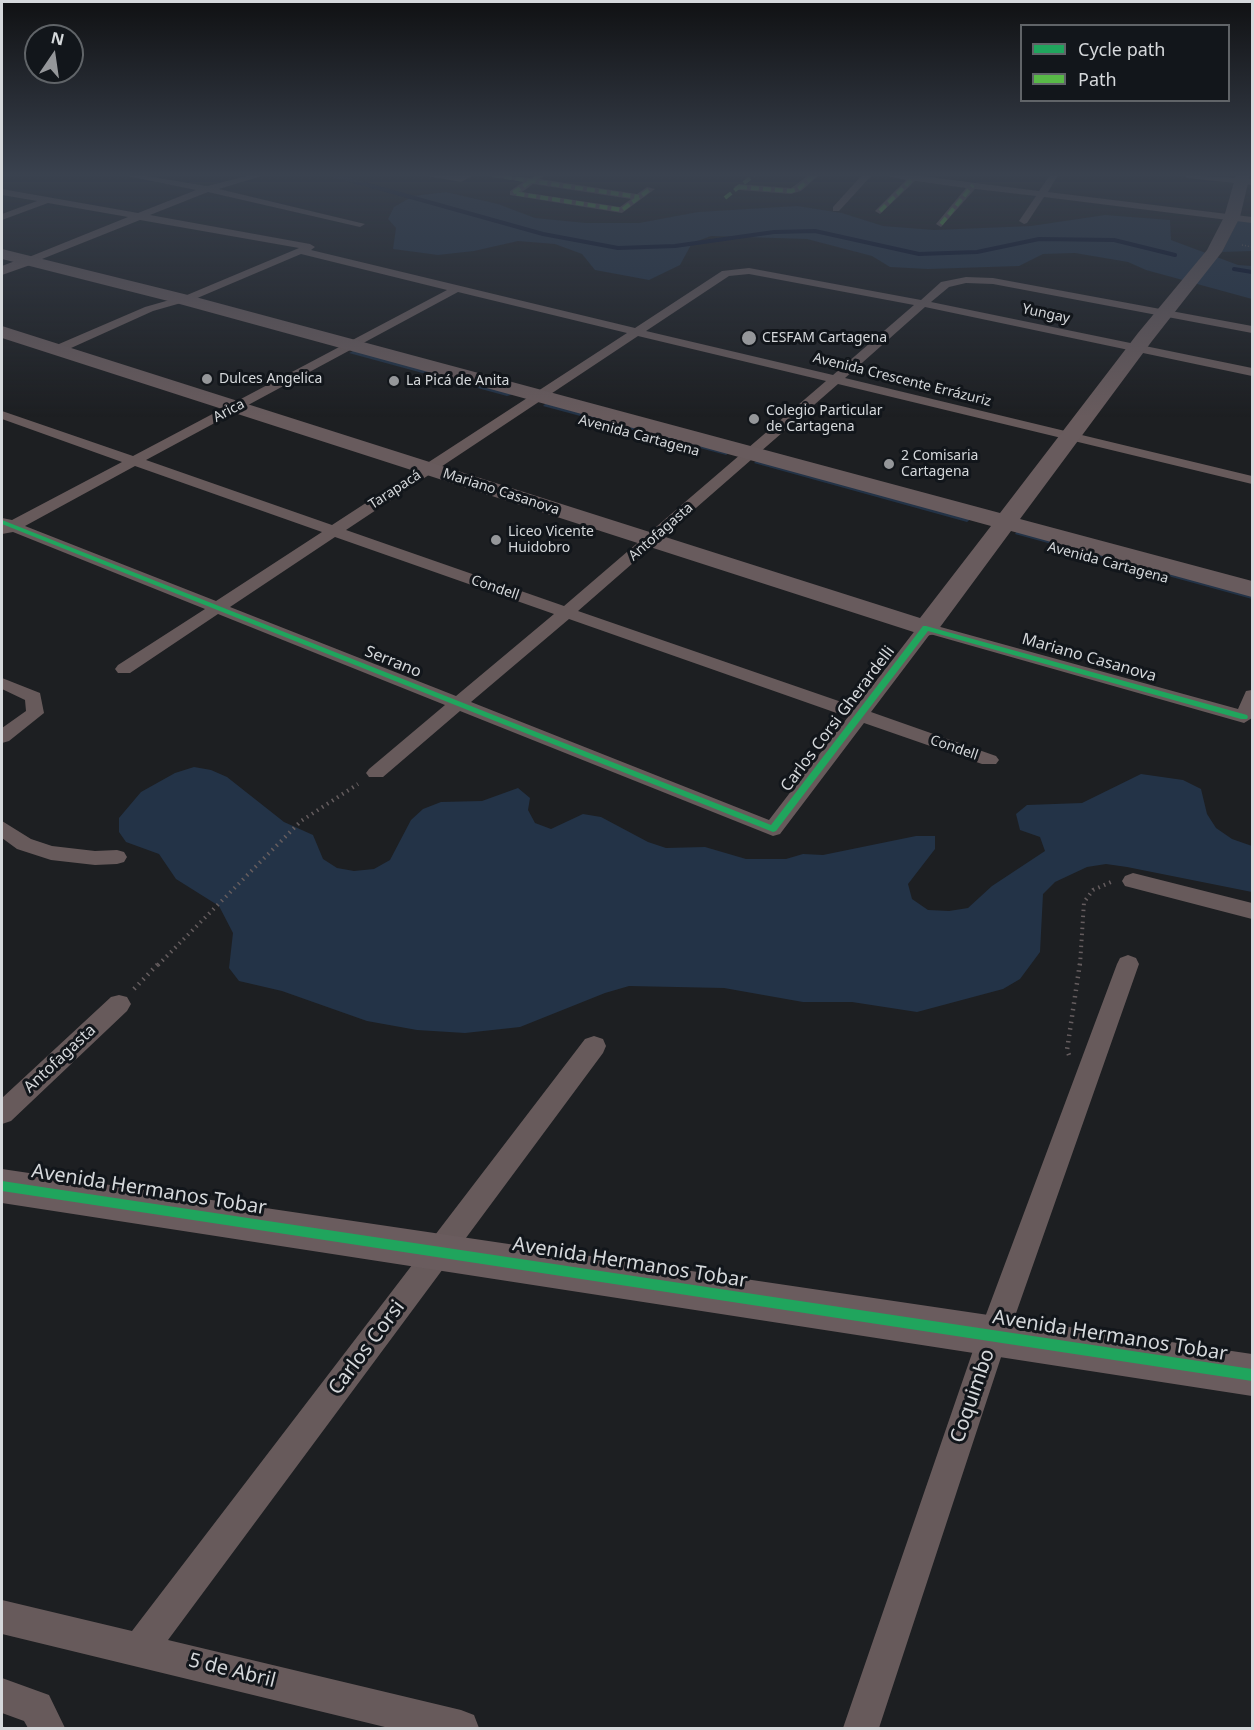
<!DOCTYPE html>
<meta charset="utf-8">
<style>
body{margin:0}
#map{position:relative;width:1254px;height:1730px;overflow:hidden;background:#1d1f22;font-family:"Noto Sans",sans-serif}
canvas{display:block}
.frame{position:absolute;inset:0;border:3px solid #d5d8db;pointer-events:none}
.legend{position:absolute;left:1020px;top:24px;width:210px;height:78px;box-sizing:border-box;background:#12161b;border:2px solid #606468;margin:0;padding:8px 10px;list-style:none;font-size:18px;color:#d5d8db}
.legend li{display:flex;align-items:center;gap:12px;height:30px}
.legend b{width:30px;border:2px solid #606468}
.north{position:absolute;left:24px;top:24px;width:60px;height:60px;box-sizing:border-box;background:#12161b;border:2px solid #606468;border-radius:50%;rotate:13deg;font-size:16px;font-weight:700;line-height:24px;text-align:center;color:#d5d8db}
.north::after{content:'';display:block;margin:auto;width:21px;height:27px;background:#95979a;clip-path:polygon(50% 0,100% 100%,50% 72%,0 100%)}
</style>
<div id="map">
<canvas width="1254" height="1730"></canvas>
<div class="frame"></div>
<ul class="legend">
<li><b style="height:8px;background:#20a55d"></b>Cycle path</li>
<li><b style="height:8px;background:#58b947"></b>Path</li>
</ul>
<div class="north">N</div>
</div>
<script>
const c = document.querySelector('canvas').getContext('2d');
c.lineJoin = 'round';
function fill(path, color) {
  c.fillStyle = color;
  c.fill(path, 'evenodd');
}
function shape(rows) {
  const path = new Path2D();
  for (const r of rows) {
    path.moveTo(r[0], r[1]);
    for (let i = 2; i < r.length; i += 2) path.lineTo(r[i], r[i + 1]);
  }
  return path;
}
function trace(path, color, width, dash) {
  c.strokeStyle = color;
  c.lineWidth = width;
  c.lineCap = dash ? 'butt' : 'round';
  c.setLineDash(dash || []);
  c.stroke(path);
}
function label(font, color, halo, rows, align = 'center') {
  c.font = font + ' "Noto Sans",sans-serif';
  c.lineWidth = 6;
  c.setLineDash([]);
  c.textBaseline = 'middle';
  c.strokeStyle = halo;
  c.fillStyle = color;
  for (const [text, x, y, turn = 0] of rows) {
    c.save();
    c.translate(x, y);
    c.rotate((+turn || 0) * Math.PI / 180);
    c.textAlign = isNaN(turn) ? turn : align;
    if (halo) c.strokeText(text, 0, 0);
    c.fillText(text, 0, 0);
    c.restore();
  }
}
fill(shape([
 [446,192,498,204,535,218,586,223,639,223,698,212,797,206,842,213,883,226,934,230,1031,226,1105,215,1170,220,1171,240,1238,265,1252,266,1252,299,1146,270,1128,262,1075,253,1043,254,1019,266,928,269,890,267,872,256,807,239,711,236,692,243,680,265,649,280,595,270,582,254,555,244,518,241,474,251,438,255,393,249,396,228,388,219,394,207,413,196],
 [1238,220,1252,222,1252,251,1222,252],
 [355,350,514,394,507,396,349,353],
 [547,402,731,452,726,455,543,406],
 [757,460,973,517,967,522,754,463],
 [1018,529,1252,593,1252,599,1015,534],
 [194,767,211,770,227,777,284,822,313,835,323,859,337,868,354,871,374,869,390,860,411,820,423,809,441,802,482,801,518,788,530,798,528,810,535,823,551,829,583,814,601,817,648,842,666,848,705,847,746,859,786,859,803,854,823,855,916,836,935,836,935,849,908,884,912,899,928,910,949,911,968,908,992,886,1045,851,1040,837,1020,830,1016,814,1027,805,1082,803,1141,774,1183,780,1201,789,1207,814,1216,828,1232,839,1252,846,1252,892,1127,867,1106,864,1087,867,1055,882,1043,894,1040,952,1020,979,1003,989,917,1012,852,1002,803,1002,724,988,629,986,605,993,520,1027,465,1033,417,1030,367,1021,282,991,239,981,229,968,233,933,219,906,176,879,159,854,126,842,119,832,119,818,141,792,175,773]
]), '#233347');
trace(shape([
 [332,175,543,234,618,248,675,246,774,232,815,231,919,254,977,252,1039,239,1114,240,1175,255],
 [1234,269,1252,272]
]), '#030d2a', 4);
trace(shape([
 [1242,245,1252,247]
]), '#655d5f', 1.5, [1, 2]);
trace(shape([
 [158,965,301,821,358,784],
 [1080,965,1084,902,1093,890,1111,882]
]), '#655d5f', 4, [1.5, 4.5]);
trace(shape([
 [134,989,159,963],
 [1069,1055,1067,1050,1080,963]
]), '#655d5f', 4.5, [1.5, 5]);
fill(shape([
 [122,175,140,175,207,186,251,175,265,175,219,189,365,224,360,227,208,192,150,215,310,244,315,247,311,250,635,328,722,271,749,268,921,300,941,282,966,277,993,278,1252,326,1252,333,993,284,966,283,949,287,931,302,1252,368,1252,376,925,307,845,378,1252,476,1252,484,838,384,578,611,856,707,920,624,926,623,1238,709,1246,691,1252,690,1252,718,1244,723,1237,721,930,634,871,712,996,756,999,760,996,764,982,764,864,723,780,834,773,836,460,711,383,777,369,777,366,773,369,769,445,705,218,614,130,673,118,673,115,669,118,665,205,609,13,532,2,534,2,518,12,520,122,462,2,419,2,411,133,456,447,290,301,254,195,299,153,311,60,353,52,353,52,347,145,307,187,295,299,248,140,220,32,263,24,263,24,259,128,217,48,203,2,220,2,214,37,201,2,195,2,189,138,213,196,190,122,175],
 [749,274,914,305,833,375,646,331,729,276,749,274],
 [458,292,627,333,332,525,146,460,458,292],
 [638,336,826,381,564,606,346,530,638,336],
 [135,466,322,532,216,601,25,526,135,466],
 [335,537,554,614,456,696,230,607,335,537],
 [569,619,848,717,769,820,471,702,569,619],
 [422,175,460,176,474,175,461,182,422,175],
 [488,175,530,178,544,175,540,179,637,194,647,187,655,189,622,213,510,195,510,191,523,182,488,175],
 [533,184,631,199,620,207,522,192,533,184],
 [809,175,819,175,801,191,791,194,739,190,734,187,739,184,791,188,809,175],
 [862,175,872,175,839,211,833,211,833,207,862,175],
 [883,175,913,175,1039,191,1050,175,1058,175,1048,192,1252,217,1252,223,1044,197,1027,223,1024,224,1019,221,1036,196,975,189,941,227,936,224,966,188,915,181,880,214,875,211,906,180,883,175],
 [1182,175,1252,179,1252,185,1187,178,1182,175],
 [2,678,40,693,44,713,9,741,2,743,2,728,26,711,25,700,2,689,2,678],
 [2,821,31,839,52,846,95,851,117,850,124,852,127,857,124,862,117,864,95,865,51,860,17,849,2,838,2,821],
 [1133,873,1252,903,1252,919,1125,886,1122,881,1125,876,1133,873],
 [1128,955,1136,958,1139,964,1008,1336,879,1728,843,1728,978,1336,1117,964,1120,958,1128,955],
 [119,995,127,997,131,1004,127,1011,11,1121,2,1124,2,1098,111,997,119,995],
 [594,1036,603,1039,606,1046,603,1053,168,1640,461,1710,474,1715,479,1728,389,1728,2,1634,2,1600,132,1631,585,1039,594,1036],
 [2,1678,49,1695,65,1728,28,1728,24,1721,2,1713,2,1678]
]), '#675a5b');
fill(shape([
 [28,256,36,261,33,264,2,275,2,266,28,256],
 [2,1169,1252,1354,1252,1396,2,1203,2,1169]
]), '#6a5c5e');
fill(shape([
 [1236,175,1250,175,1240,217,1222,252,1152,341,1020,519,1252,581,1252,597,1011,531,935,634,926,636,2,338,2,326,920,618,991,526,176,303,2,259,2,249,188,295,1000,513,1138,333,1207,250,1224,217,1236,175]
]), '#685b5d');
trace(shape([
 [492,175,639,197],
 [540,175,513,193,622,210,650,189],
 [739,187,791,191,798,189,814,175],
 [725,198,754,175],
 [880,211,913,178],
 [941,224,973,185]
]), '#58b947', 4, [8, 4]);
fill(shape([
 [2,520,771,825,923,626,926,626,1247,715,1248,717,1247,719,1241,719,928,631,776,831,773,832,2,524,2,520],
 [2,1181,1252,1369,1252,1381,2,1191,2,1181]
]), '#20a55d');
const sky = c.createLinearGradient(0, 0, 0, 417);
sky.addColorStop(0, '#101113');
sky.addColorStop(0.42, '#3a424f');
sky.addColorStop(1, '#3a424f00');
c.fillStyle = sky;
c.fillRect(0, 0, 1254, 417);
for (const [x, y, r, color] of [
 [749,338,8,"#95979a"],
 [207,379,6,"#95979a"],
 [394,381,6,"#95979a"],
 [754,419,6,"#95979a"],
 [889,464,6,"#95979a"],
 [496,540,6,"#95979a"]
]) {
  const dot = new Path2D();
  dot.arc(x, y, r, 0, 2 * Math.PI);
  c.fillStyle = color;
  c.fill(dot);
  trace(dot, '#12161b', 2);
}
label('14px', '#d5d8db', '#12161b', [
 ["Yungay",1046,314,12],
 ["Avenida Crescente Errázuriz",902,380,14],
 ["Arica",229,411,-28],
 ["Avenida Cartagena",639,436,15],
 ["Tarapacá",395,490,-33],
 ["Mariano Casanova",501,492,18],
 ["Antofagasta",661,532,-41],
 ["Avenida Cartagena",1108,563,15],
 ["Condell",495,588,19],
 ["Condell",954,748,19]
]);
label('14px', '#d5d8db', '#12161b', [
 ["CESFAM Cartagena",762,338],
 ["Dulces Angelica",219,379],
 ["La Picá de Anita",406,381],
 ["Colegio Particular",766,411],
 ["de Cartagena",766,427],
 ["2 Comisaria",901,456],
 ["Cartagena",901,472],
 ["Liceo Vicente",508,532],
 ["Huidobro",508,548]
], 'left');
label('16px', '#d5d8db', '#12161b', [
 ["Mariano Casanova",1089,658,16],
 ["Serrano",393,662,22],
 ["Carlos Corsi Gherardelli",838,719,-53],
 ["Antofagasta",60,1059,-43]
]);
label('20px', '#d5d8db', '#12161b', [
 ["Avenida Hermanos Tobar",149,1190,9],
 ["Avenida Hermanos Tobar",630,1263,9],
 ["Avenida Hermanos Tobar",1110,1336,9],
 ["Carlos Corsi",367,1348,-53],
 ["Coquimbo",973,1396,-71],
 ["5 de Abril",232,1671,14]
]);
</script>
